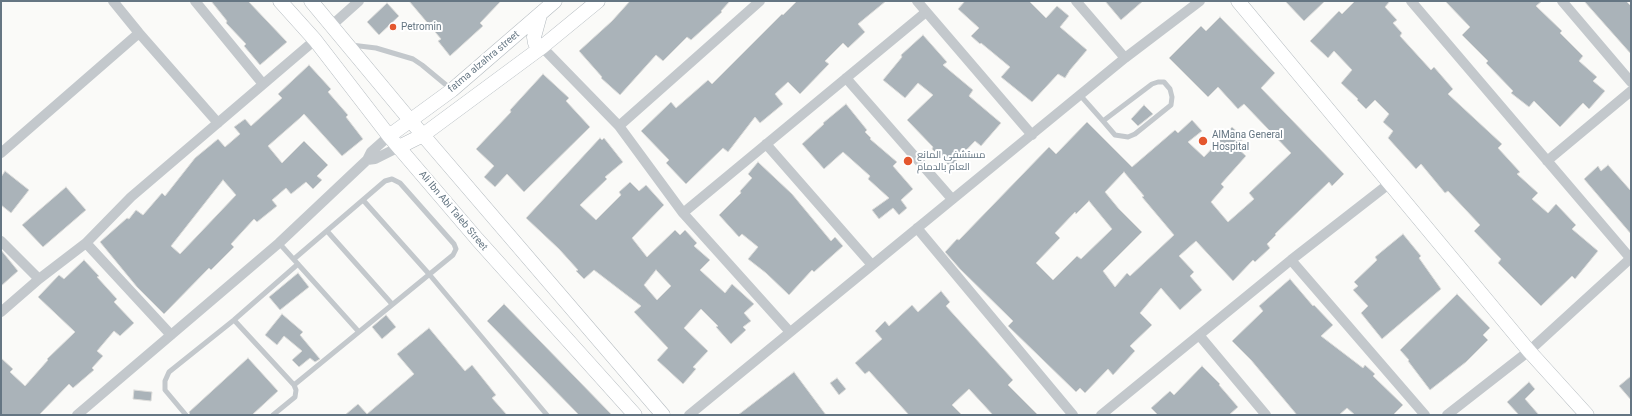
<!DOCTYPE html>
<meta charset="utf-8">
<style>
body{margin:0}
#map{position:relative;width:1632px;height:416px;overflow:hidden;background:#fafaf8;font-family:Roboto,sans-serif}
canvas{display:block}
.frame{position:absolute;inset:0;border:2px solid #657683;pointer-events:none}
</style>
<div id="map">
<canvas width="1632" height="416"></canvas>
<div class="frame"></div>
</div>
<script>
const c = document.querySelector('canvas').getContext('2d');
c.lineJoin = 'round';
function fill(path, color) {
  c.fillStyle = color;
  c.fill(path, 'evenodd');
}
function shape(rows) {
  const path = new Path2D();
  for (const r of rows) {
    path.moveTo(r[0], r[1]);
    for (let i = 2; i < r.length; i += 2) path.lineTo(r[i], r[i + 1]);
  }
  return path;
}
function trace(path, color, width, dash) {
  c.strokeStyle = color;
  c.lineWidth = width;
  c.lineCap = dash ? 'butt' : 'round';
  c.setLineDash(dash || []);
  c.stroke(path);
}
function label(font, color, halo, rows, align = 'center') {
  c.font = font + ' Roboto,Cairo,sans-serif';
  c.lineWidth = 4;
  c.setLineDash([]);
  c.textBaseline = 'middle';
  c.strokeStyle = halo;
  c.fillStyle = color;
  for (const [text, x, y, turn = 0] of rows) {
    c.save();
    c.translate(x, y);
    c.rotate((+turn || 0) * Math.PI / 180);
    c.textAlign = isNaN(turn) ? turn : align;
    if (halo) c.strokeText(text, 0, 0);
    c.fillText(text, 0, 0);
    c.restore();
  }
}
const building = shape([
 [211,1,248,1,287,42,260,65,244,46,246,44,226,23,227,21,211,1],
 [409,1,501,1,480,23,483,26,450,56,438,41,441,39,409,1],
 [630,1,730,1,721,11,722,12,691,40,687,37,663,61,656,55,620,95,601,78,602,77,579,51,612,21,630,1],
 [797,1,886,1,858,24,865,32,848,48,843,43,825,61,829,64,800,94,788,82,775,94,783,104,760,123,755,117,728,152,723,148,686,184,666,163,669,160,641,131,671,102,676,108,708,80,712,84,782,14,783,15,797,1],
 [965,1,1029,1,1046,18,1057,6,1069,16,1060,27,1087,50,1070,70,1065,78,1058,74,1032,102,1001,77,1010,67,981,43,980,44,971,36,979,28,958,9,965,1],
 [1105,1,1143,1,1121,20,1105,1],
 [1285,1,1325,1,1304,21,1285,1],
 [1355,1,1390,1,1385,7,1397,20,1393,23,1402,33,1400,36,1431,70,1434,67,1453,89,1448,94,1502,144,1498,148,1520,172,1517,174,1538,193,1532,199,1548,213,1556,204,1576,225,1572,229,1598,251,1575,279,1572,276,1541,306,1498,263,1501,259,1474,231,1480,225,1448,191,1445,193,1421,164,1416,169,1388,138,1393,131,1383,122,1389,114,1375,100,1366,109,1357,100,1358,99,1341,83,1352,70,1334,51,1328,58,1310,41,1339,11,1342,14,1355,1],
 [1445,1,1542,1,1536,6,1562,31,1560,33,1583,56,1579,61,1597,77,1593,81,1605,91,1589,109,1583,103,1560,127,1534,101,1529,107,1511,93,1513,91,1486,63,1488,61,1462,35,1470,27,1445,1],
 [1584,1,1626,1,1631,6,1631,54,1584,1],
 [387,3,399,16,379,35,367,22,387,3],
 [1220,17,1275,73,1261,88,1344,174,1332,186,1329,182,1275,234,1276,235,1267,244,1270,248,1255,262,1253,260,1233,281,1196,241,1179,256,1194,272,1190,276,1202,290,1180,310,1161,288,1140,313,1152,325,1130,346,1135,351,1113,375,1108,369,1085,393,1080,388,1076,392,1008,326,1013,321,960,269,945,252,957,239,959,240,1049,147,1056,154,1087,122,1132,167,1175,130,1178,133,1192,120,1202,131,1188,142,1204,157,1232,127,1244,138,1236,147,1246,156,1221,184,1224,187,1211,202,1228,222,1254,199,1249,193,1291,153,1244,104,1238,109,1218,87,1208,97,1169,58,1201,26,1206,31,1220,17],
 [1124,172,1144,196,1142,197,1174,235,1130,276,1127,273,1115,287,1103,271,1142,232,1119,209,1105,192,1124,172],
 [1089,201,1112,229,1081,259,1077,256,1053,280,1036,263,1060,238,1055,233,1075,212,1076,214,1089,201],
 [923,35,947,62,943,65,973,90,969,96,1001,123,981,146,975,141,950,167,932,149,933,147,907,120,933,95,918,83,905,98,883,80,902,57,901,55,923,35],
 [309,65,331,89,328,92,348,115,346,117,363,139,342,156,304,114,300,118,268,146,282,163,304,141,328,165,317,176,322,180,313,189,306,182,291,194,286,188,272,200,277,206,257,222,254,219,231,244,234,247,211,270,209,268,164,314,137,287,100,242,127,218,129,219,136,210,143,215,162,193,165,196,195,158,218,139,225,147,240,134,234,127,245,119,251,126,282,98,278,94,309,65],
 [223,180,236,195,180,254,171,246,223,180],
 [543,74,569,98,566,101,590,127,524,192,507,174,495,187,484,177,494,166,476,149,511,112,510,110,543,74],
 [846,104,867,130,865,132,871,138,870,139,897,162,893,166,913,189,901,200,907,208,899,215,893,208,879,219,872,210,889,198,868,179,870,176,843,152,824,169,802,144,824,124,823,123,846,104],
 [1144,105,1153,114,1138,126,1131,119,1144,105],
 [600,138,602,140,604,138,623,162,605,177,607,179,580,205,596,220,621,195,619,192,630,182,639,191,646,185,664,205,632,238,647,257,675,230,680,235,685,230,697,243,694,246,710,260,700,270,725,293,732,284,754,304,744,313,751,321,743,327,746,330,731,344,716,327,718,326,701,309,684,328,708,351,693,367,696,369,683,384,657,360,668,348,634,312,641,306,594,270,584,279,576,271,578,270,559,249,526,218,600,138],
 [656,270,671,286,657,300,644,285,656,270],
 [758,162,792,194,831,241,835,237,843,246,814,272,812,270,789,295,766,273,748,259,758,247,742,234,739,237,719,215,741,193,740,191,752,178,748,174,758,162],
 [1608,165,1631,191,1631,234,1584,179,1598,166,1601,171,1608,165],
 [5,171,29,190,11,213,1,205,1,177,5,171],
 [66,187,86,210,43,247,22,225,66,187],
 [1403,234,1421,256,1419,258,1441,289,1382,339,1361,313,1368,306,1353,290,1358,286,1354,282,1377,260,1375,257,1403,234],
 [1,250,18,271,1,286,1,250],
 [84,260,99,276,97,277,117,299,114,302,134,323,120,336,114,331,97,351,103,356,92,368,94,370,73,388,69,384,39,415,1,415,1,358,13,369,10,372,25,386,48,360,47,359,75,332,38,297,59,275,64,279,84,260],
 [298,273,309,287,280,310,269,297,298,273],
 [1290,279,1313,306,1314,305,1333,325,1321,336,1363,368,1365,365,1375,374,1373,376,1403,405,1393,415,1355,415,1347,408,1339,415,1297,415,1251,360,1232,341,1263,311,1259,306,1290,279],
 [941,291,950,302,946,306,1013,380,1008,385,1038,415,993,415,969,389,952,405,962,415,909,415,869,371,865,374,855,363,882,339,875,331,885,321,889,326,912,305,918,312,941,291],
 [1457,294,1490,328,1483,335,1488,340,1466,362,1430,390,1408,361,1409,360,1400,350,1457,294],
 [504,304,612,415,579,415,487,321,504,304],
 [282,314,303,332,300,335,320,359,315,362,310,358,299,367,292,360,302,351,284,336,277,345,265,335,282,314],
 [386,315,396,327,382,339,372,327,386,315],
 [429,328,465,371,472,365,496,395,492,398,507,415,345,415,358,404,367,414,414,374,397,354,429,328],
 [248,358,278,391,252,415,190,415,189,412,248,358],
 [1202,366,1220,384,1219,385,1238,407,1229,415,1158,415,1151,408,1170,391,1174,395,1202,366],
 [794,372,826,415,738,415,794,372],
 [1631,376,1631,400,1619,386,1631,376],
 [837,378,846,389,839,395,830,383,837,378],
 [1529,382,1535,389,1525,399,1539,415,1519,415,1507,402,1529,382],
 [134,390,152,392,151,401,133,399,134,390]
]);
fill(building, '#aab3b9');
trace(building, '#dcdcda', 1);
const secondary = shape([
 [280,1,315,40,389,136,477,239,635,415],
 [311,1,410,120,663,415],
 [1238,1,1529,351,1587,415],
 [540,15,534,37,535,43,542,47],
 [389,136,452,90,555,1],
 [399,147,423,135,542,47,598,1]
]);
trace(secondary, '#b3babf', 15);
trace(shape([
 [351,45,376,48,413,59,422,65,451,89],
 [1080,95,1103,121,1115,135,1128,137,1135,134,1171,105,1172,97,1170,89,1164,82,1158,82,1152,84,1103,121],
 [363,200,429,274,547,415],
 [327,231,392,304],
 [279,243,359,332],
 [294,259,385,181,392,179,400,183,454,244,456,249,453,255,294,385],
 [234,320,294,385,296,390,295,397,273,415],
 [186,415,165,390,165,381,169,372,234,320,298,264]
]), '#c3c8cc', 5);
trace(shape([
 [113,1,139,33,218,123],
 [195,1,263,84],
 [917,1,1032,135],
 [1076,1,1125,58],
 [1411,1,1631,259],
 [1562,1,1631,82],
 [331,26,359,1],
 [542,47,619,126,683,213,790,332],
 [846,78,952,199],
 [619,126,760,1],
 [766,144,872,265],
 [1,153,139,33],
 [367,160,375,159,399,147],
 [1547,161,1631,91],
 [683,213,926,12],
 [917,228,1073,415],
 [1,241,39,279],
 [86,243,171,335],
 [1291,260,1425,415],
 [1,312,39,279,86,243,131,197,315,40],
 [1199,335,1266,415],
 [77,415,279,243,367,160,371,152,389,136],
 [689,415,1125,58,1200,1],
 [1101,415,1291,260,1390,183],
 [1447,415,1529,351,1631,258]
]), '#c3c8cc', 10);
trace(secondary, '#fff', 14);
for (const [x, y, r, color] of [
 [393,27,4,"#e4572e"],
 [1203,141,5,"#e4572e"],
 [908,161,5,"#e4572e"]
]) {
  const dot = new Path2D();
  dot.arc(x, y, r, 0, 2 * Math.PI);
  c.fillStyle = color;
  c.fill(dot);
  trace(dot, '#fff', 1.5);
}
label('10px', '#657683', '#fff', [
 ["Petromin",401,27],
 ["AlMana General",1212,135],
 ["Hospital",1212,147],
 ["مستشفى المانع",917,155],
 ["العام بالدمام",917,167]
], 'left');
label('10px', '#657683', '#fff', [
 ["fatma alzahra street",484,62,-40],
 ["Ali Ibn Abi Taleb Street",453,211,50]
]);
</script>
